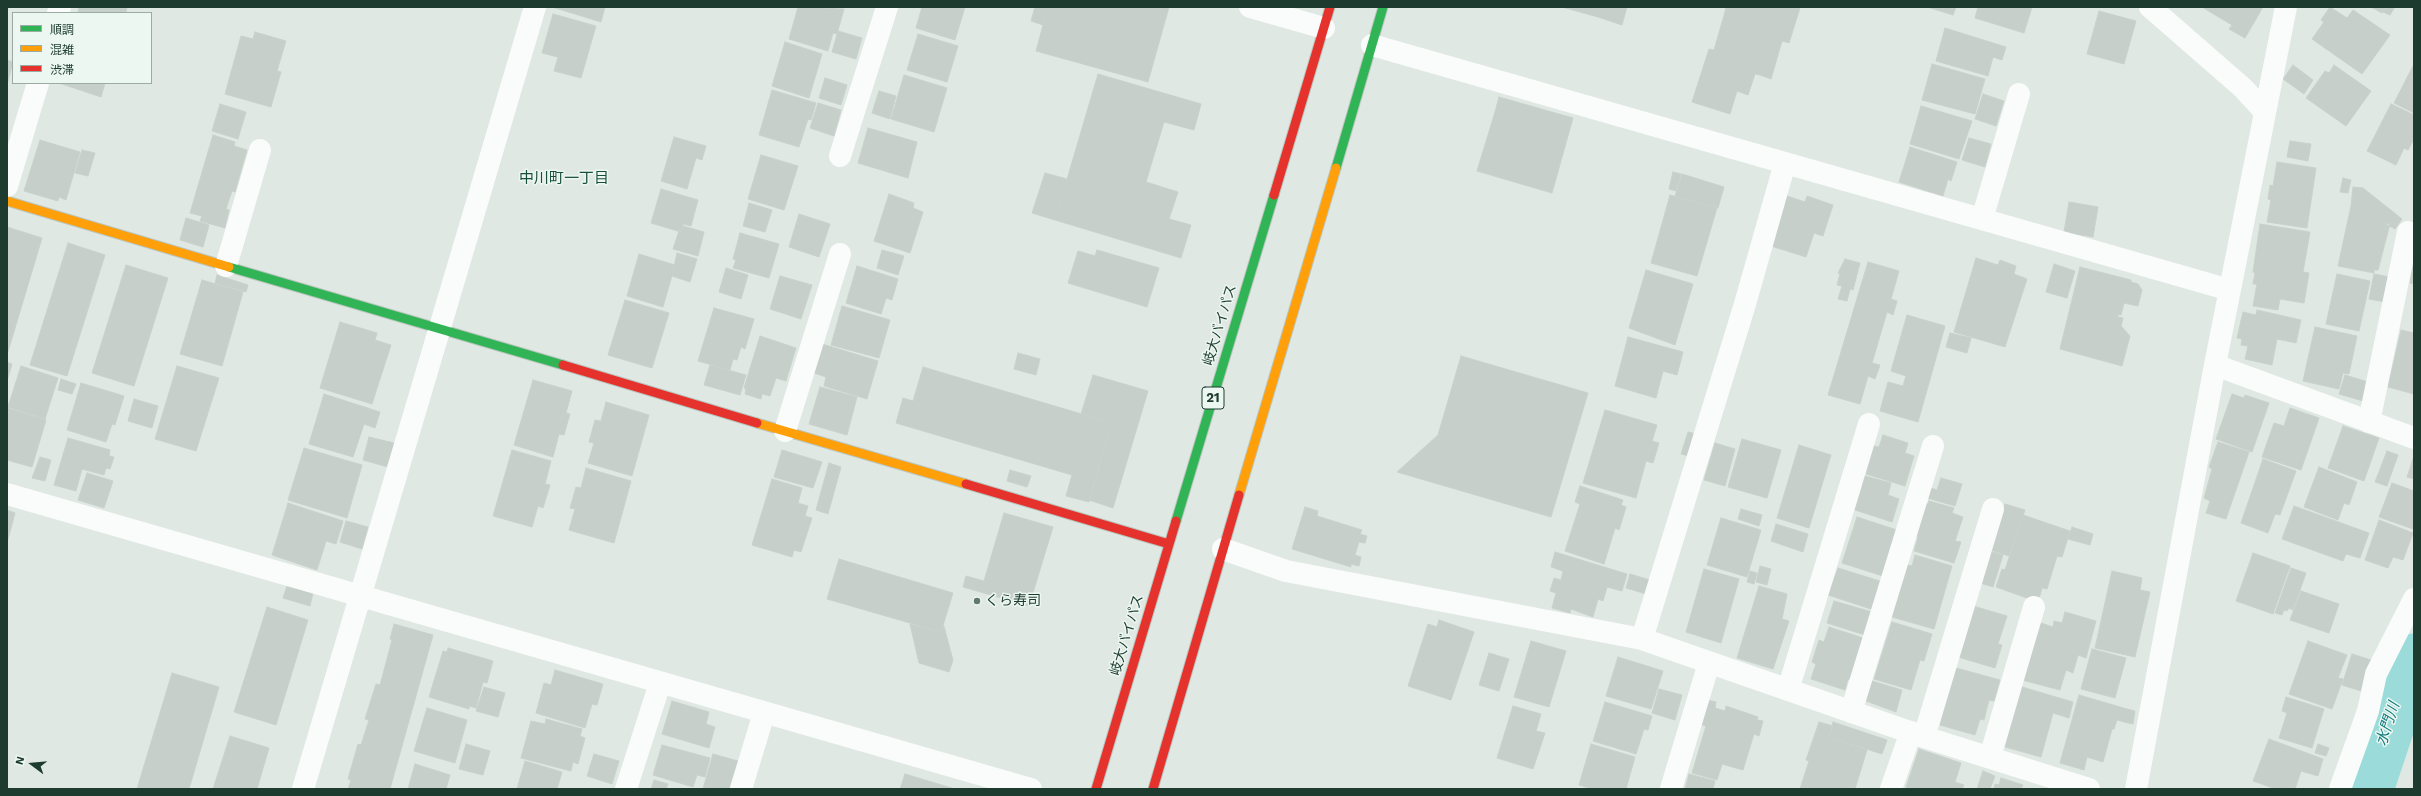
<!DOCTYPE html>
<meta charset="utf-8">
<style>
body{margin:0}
#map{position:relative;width:2421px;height:796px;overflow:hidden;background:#e0e8e3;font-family:"Work Sans","Noto Sans JP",sans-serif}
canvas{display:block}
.frame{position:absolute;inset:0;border:8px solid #1d3c2f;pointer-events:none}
.legend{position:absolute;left:12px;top:12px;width:140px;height:72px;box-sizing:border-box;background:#edf7f1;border:1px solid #9aaca3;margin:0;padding:5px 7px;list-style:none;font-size:12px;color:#1d3c2f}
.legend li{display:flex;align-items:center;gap:8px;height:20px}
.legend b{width:20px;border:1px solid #9aaca3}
.north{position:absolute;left:12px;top:744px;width:40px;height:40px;-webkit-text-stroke:3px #edf7f1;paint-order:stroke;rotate:286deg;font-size:11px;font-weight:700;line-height:16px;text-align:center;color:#1d3c2f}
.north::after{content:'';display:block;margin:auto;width:14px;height:18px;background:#1d3c2f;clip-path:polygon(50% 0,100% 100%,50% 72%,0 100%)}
</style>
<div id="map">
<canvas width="2421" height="796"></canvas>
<div class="frame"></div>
<ul class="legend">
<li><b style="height:5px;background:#30b455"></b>順調</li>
<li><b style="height:5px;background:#ff9f0a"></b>混雑</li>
<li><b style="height:5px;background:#e5322d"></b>渋滞</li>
</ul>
<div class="north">N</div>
</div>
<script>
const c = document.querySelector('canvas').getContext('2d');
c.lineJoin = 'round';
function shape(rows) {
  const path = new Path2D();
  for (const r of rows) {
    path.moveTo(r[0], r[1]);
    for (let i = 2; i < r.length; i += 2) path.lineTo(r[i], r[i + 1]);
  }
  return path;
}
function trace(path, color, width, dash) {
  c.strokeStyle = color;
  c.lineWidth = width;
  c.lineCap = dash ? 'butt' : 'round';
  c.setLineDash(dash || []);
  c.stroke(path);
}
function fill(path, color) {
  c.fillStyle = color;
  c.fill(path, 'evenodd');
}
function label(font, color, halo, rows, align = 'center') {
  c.font = font + ' "Work Sans","Noto Sans JP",sans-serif';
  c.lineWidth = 3;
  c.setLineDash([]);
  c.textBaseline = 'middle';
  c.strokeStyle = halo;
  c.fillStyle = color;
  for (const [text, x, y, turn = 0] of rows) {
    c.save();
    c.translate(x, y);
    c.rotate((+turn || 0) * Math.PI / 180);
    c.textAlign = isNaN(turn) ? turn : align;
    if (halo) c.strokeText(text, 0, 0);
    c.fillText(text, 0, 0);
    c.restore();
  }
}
trace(shape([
 [2366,789,2401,684,2414,661]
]), '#9bdcdb', 55);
const building = shape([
 [79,7,127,7,126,13,78,13,79,7],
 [552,7,605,7,601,22,552,7],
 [798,7,844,9,837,34,833,33,828,51,789,39,798,7],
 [922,7,965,7,955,40,916,28,922,7],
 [1035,7,1048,7,1043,25,1031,21,1035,7],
 [1048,7,1169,7,1148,82,1036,51,1048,7],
 [1562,7,1601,7,1598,17,1562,7],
 [1601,7,1627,7,1622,25,1598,17,1601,7],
 [1726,7,1800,8,1789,43,1782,41,1771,79,1760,75,1775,27,1725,12,1726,7],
 [1927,7,1956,7,1953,15,1927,7],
 [1978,7,2032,7,2024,33,1975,18,1978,7],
 [2202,7,2263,7,2245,38,2229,29,2232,25,2202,7],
 [2330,7,2347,18,2353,10,2390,35,2362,74,2312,39,2324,22,2321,20,2330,7],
 [2371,7,2386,7,2382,13,2371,7],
 [2386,7,2395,7,2390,15,2383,12,2386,7],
 [2099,11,2136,21,2124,64,2087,54,2099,11],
 [1725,12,1775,27,1760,75,1755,74,1748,95,1737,91,1730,114,1692,102,1709,49,1714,50,1725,12],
 [553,14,596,26,581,78,554,71,558,57,542,53,553,14],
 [1945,28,2006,47,2002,60,1993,57,1988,76,1936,61,1945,28],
 [838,31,862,38,856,59,832,52,838,31],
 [255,32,286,41,277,71,281,72,271,107,225,94,241,36,253,39,255,32],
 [918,34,958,46,947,82,907,70,918,34],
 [785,42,822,54,809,98,772,86,785,42],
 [7,60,13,62,7,85,7,60],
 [1932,64,1985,79,1975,114,1922,100,1932,64],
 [2414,64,2414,113,2394,103,2414,64],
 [2293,65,2313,80,2304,94,2283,79,2293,65],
 [2334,65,2371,91,2346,126,2306,98,2325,71,2329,73,2334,65],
 [1098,74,1201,104,1194,130,1164,122,1146,182,1178,192,1169,219,1191,225,1181,258,1055,220,1098,74],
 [904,75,947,88,934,132,891,119,904,75],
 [825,78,847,85,841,105,819,98,825,78],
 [59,83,105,83,101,97,59,83],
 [772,90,816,103,811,120,808,119,799,147,759,135,772,90],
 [879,91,896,96,890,119,872,113,879,91],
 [1983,94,2004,101,1996,126,1975,119,1983,94],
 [1499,97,1573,118,1559,168,1499,151,1508,116,1495,112,1499,97],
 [818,103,841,110,834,136,810,128,818,103],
 [220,104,246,112,238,139,212,131,220,104],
 [2391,104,2414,115,2414,139,2408,150,2404,148,2396,165,2367,151,2391,104],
 [1921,106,1972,121,1959,159,1910,144,1921,106],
 [1495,112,1508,116,1499,151,1559,168,1552,193,1477,171,1495,112],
 [868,128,917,142,908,178,858,163,868,128],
 [213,135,235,142,234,146,247,150,235,192,232,191,226,209,229,210,225,228,200,221,202,216,190,213,213,135],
 [674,137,706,146,702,160,696,158,687,189,661,181,674,137],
 [1969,138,1991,144,1985,167,1962,160,1969,138],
 [40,140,80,152,66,200,59,197,58,201,24,191,40,140],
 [2290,141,2311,144,2308,161,2287,157,2290,141],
 [1910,147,1957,162,1951,181,1948,179,1943,196,1899,182,1910,147],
 [82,150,95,153,88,176,75,173,82,150],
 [761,155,798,166,784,210,748,199,761,155],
 [2277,162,2316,168,2307,228,2267,222,2271,200,2268,199,2270,185,2273,186,2277,162],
 [1673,172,1681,174,1676,191,1669,189,1673,172],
 [1045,173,1067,179,1055,220,1032,213,1045,173],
 [1682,174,1724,187,1718,208,1675,196,1682,174],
 [2343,178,2351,180,2348,193,2340,192,2343,178],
 [2353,187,2363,188,2402,219,2395,229,2384,223,2386,219,2373,216,2375,211,2351,206,2353,187],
 [661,189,698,200,691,226,683,224,681,232,651,223,661,189],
 [889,194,914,203,913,208,923,212,910,253,874,241,889,194],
 [1670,195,1717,208,1697,276,1651,263,1670,195],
 [1787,196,1805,202,1807,196,1833,205,1823,236,1814,233,1806,257,1771,246,1787,196],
 [2069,202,2098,207,2093,237,2064,232,2069,202],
 [749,203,772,210,765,232,743,226,749,203],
 [2351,206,2375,211,2373,216,2386,219,2384,223,2390,224,2378,270,2374,270,2374,273,2338,266,2351,206],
 [799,214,830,224,819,257,789,247,799,214],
 [186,218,209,225,203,247,180,240,186,218],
 [2260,224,2310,232,2303,272,2309,273,2304,303,2280,299,2278,310,2253,306,2257,284,2253,284,2255,273,2253,272,2260,224],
 [683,226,704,232,698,256,673,249,679,231,681,232,683,226],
 [7,227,42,238,7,355,7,227],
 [740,233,779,244,769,278,733,268,736,260,733,259,740,233],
 [68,243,105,255,67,376,30,365,68,243],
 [882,250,904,256,898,275,877,268,882,250],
 [1097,250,1159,268,1147,307,1068,283,1078,251,1095,256,1097,250],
 [677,253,697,259,690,282,672,276,677,253],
 [639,254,675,265,663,307,627,296,639,254],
 [1976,258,1998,265,2000,260,2016,266,2014,274,2027,279,2005,347,1954,332,1976,258],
 [1845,259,1860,263,1853,290,1850,289,1847,301,1838,299,1842,286,1837,285,1840,274,1838,273,1845,259],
 [1868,262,1899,271,1891,299,1897,301,1893,315,1887,312,1872,363,1880,365,1875,379,1868,376,1860,404,1828,395,1868,262],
 [2414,262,2414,284,2410,283,2414,262],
 [2054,264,2075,271,2067,298,2046,292,2054,264],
 [126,265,168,278,134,386,92,373,126,265],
 [857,266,898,279,892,300,886,298,881,314,846,303,857,266],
 [2080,267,2131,280,2131,282,2138,284,2142,290,2138,306,2124,303,2121,315,2118,314,2118,317,2123,318,2121,326,2130,336,2122,366,2060,349,2080,267],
 [726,268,748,275,741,299,719,292,726,268],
 [1646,270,1693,284,1675,345,1629,328,1646,270],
 [2337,274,2370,281,2359,331,2326,324,2337,274],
 [2374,274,2390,277,2385,302,2369,299,2374,274],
 [217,275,248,285,246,292,215,283,217,275],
 [780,276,812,285,801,319,770,309,780,276],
 [202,280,243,292,222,366,180,354,202,280],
 [625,300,669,313,652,368,608,355,625,300],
 [842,306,890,320,879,358,831,345,842,306],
 [714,308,754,319,745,349,741,347,737,360,733,359,730,370,698,361,714,308],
 [2257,310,2301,320,2296,343,2277,339,2272,365,2245,359,2248,346,2241,345,2242,339,2237,338,2243,312,2256,315,2257,310],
 [1907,315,1945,326,1918,422,1880,411,1888,382,1903,386,1906,376,1891,371,1907,315],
 [340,322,377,333,375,340,391,345,372,404,320,388,340,322],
 [2315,327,2357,336,2349,374,2343,373,2339,389,2303,381,2315,327],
 [2401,330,2414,333,2414,394,2388,387,2401,330],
 [1950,333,1971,338,1967,353,1946,347,1950,333],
 [760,336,796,348,786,381,776,378,770,396,762,394,761,399,745,394,746,389,744,388,760,336],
 [1628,337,1683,352,1677,375,1663,371,1656,398,1615,386,1628,337],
 [822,344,878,361,867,399,824,386,826,377,814,373,822,344],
 [1018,353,1040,359,1036,375,1014,369,1018,353],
 [1461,356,1588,393,1551,517,1397,472,1438,435,1461,356],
 [7,362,12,364,7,381,7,362],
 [710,365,746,375,740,395,704,385,710,365],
 [21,366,58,378,45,419,8,407,21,366],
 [177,366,219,378,196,451,155,439,177,366],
 [923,367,1112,423,1089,502,1066,496,1072,475,896,423,903,398,913,401,923,367],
 [1093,375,1148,391,1113,508,1089,500,1112,423,1081,414,1093,375],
 [2345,375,2368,382,2363,401,2339,394,2345,375],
 [61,379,76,384,72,394,58,390,61,379],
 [533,380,572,391,566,413,570,414,564,435,559,434,553,457,514,445,533,380],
 [81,383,124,396,115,425,112,424,106,442,67,430,81,383],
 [820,387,857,397,847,435,809,424,820,387],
 [324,394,380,412,375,428,364,424,353,457,309,444,324,394],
 [2232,394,2244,398,2245,395,2269,403,2252,452,2216,439,2232,394],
 [134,399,158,406,152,428,128,421,134,399],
 [606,402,649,415,632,476,588,463,594,443,589,442,595,420,601,421,606,402],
 [8,408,46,420,32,467,7,460,8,408],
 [2290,408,2319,418,2301,470,2262,457,2274,423,2284,426,2290,408],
 [1605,410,1657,425,1652,441,1659,443,1653,463,1646,461,1636,498,1583,483,1605,410],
 [2343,426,2379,438,2364,481,2328,468,2343,426],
 [1688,432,1696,434,1689,456,1681,454,1688,432],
 [1883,435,1908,443,1905,453,1914,456,1905,486,1866,474,1874,446,1879,447,1883,435],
 [369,437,394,443,388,467,363,460,369,437],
 [68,438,110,450,109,456,114,457,110,469,106,468,104,475,82,469,76,491,54,485,68,438],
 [1742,439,1781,450,1767,498,1728,487,1742,439],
 [2218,442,2249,452,2226,519,2206,513,2210,501,2204,498,2212,469,2209,467,2218,442],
 [1715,443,1735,449,1725,486,1704,480,1715,443],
 [1799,445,1831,455,1809,528,1777,518,1799,445],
 [304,448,362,465,347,518,288,500,304,448],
 [512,450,551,461,545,484,550,485,543,508,538,506,532,527,493,516,512,450],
 [782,450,822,462,813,488,774,477,782,450],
 [2387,451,2398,455,2387,486,2375,482,2387,451],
 [2414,456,2414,479,2407,477,2414,456],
 [40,457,51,460,45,481,32,478,40,457],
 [2263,459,2296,471,2280,515,2275,514,2268,533,2241,523,2263,459],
 [829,463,841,467,828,514,816,510,829,463],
 [2319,467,2357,482,2349,505,2344,503,2338,520,2304,507,2319,467],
 [586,468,631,481,614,543,569,530,575,509,570,508,576,487,581,488,586,468],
 [1010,470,1031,476,1027,487,1007,481,1010,470],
 [87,473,113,481,104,508,78,500,87,473],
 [1865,476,1891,483,1888,495,1899,499,1892,522,1855,510,1865,476],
 [1941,478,1962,484,1955,506,1927,498,1930,488,1937,490,1941,478],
 [772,479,802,488,798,503,808,506,805,516,812,518,801,552,794,550,792,557,752,545,772,479],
 [2392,483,2414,491,2413,529,2379,517,2392,483],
 [1580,486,1623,500,1621,505,1626,507,1619,530,1615,528,1604,564,1565,551,1580,504,1575,502,1580,486],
 [1929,501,1954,508,1952,513,1963,517,1955,541,1961,542,1954,563,1914,551,1918,537,1915,536,1924,503,1928,504,1929,501],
 [288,503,343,521,336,544,326,541,317,570,272,555,288,503],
 [2005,504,2025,510,2009,556,1990,550,2005,504],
 [2294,506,2369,533,2360,558,2346,554,2343,561,2282,539,2294,506],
 [1305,507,1318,511,1317,516,1362,530,1360,534,1367,536,1365,543,1359,542,1355,555,1361,557,1359,566,1351,564,1351,567,1292,549,1305,507],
 [1741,509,1762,515,1759,526,1738,519,1741,509],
 [7,510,15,513,7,543,7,510],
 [1004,513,1053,527,1029,606,963,587,966,576,984,581,1004,513],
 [2023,515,2070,531,2062,557,2057,556,2047,589,2042,588,2038,602,1996,587,2002,569,2005,570,2023,515],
 [1857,517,1900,531,1886,577,1842,563,1857,517],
 [1721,518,1761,530,1747,577,1707,565,1721,518],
 [2379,520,2413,533,2403,560,2393,557,2388,568,2365,560,2379,520],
 [346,521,368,527,362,549,340,542,346,521],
 [1776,524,1808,534,1803,552,1771,541,1776,524],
 [2072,527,2093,534,2090,545,2068,539,2072,527],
 [1989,551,2003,555,1993,587,1980,583,1989,551],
 [1555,552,1627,574,1622,591,1607,587,1603,601,1598,599,1593,617,1571,609,1570,613,1552,608,1556,593,1550,591,1554,578,1561,580,1563,571,1551,567,1555,552],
 [2253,553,2290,566,2273,614,2236,601,2253,553],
 [1915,555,1952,566,1934,629,1892,617,1907,565,1912,566,1915,555],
 [839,559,953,593,941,632,827,599,839,559],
 [1760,566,1771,569,1767,585,1756,582,1760,566],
 [1838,568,1883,582,1874,610,1828,595,1838,568],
 [2291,568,2306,573,2293,610,2289,608,2287,611,2284,610,2282,615,2275,613,2291,568],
 [1704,569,1739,579,1721,643,1686,632,1704,569],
 [1750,571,1757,573,1754,584,1747,582,1750,571],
 [2112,571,2142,578,2140,590,2150,592,2135,657,2095,648,2112,571],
 [1630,574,1650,580,1646,594,1626,588,1630,574],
 [287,586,313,593,310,606,283,598,287,586],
 [1759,586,1787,594,1782,619,1789,621,1773,669,1737,658,1759,586],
 [2301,591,2339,604,2329,633,2290,620,2301,591],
 [1834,601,1872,612,1865,635,1827,623,1834,601],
 [1973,606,2007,616,1998,644,2002,645,1995,668,1958,657,1973,606],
 [267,607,308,620,276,725,234,712,267,607],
 [2065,612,2096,621,2086,658,2078,655,2073,673,2066,670,2060,690,2022,680,2034,638,2036,639,2041,623,2053,627,2054,621,2062,623,2065,612],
 [1439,620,1474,632,1451,700,1408,686,1428,624,1437,627,1439,620],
 [1892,622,1932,634,1924,661,1920,660,1911,690,1874,679,1892,622],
 [943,623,953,660,949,672,919,663,910,624,941,632,943,623],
 [394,624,433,635,390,789,348,789,351,780,348,779,358,744,361,745,369,720,365,719,376,684,380,685,392,640,390,639,394,624],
 [1829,627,1863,638,1854,681,1848,679,1845,690,1811,679,1816,664,1812,662,1819,640,1824,642,1829,627],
 [1531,641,1566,651,1549,707,1514,697,1531,641],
 [2308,641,2347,655,2338,678,2343,679,2332,709,2289,694,2308,641],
 [448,648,493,661,487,683,483,682,476,708,469,706,469,709,429,697,443,651,447,652,448,648],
 [2092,649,2126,658,2115,698,2081,689,2092,649],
 [1489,653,1509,659,1499,691,1479,685,1489,653],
 [2352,654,2371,660,2361,691,2342,685,2352,654],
 [1618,657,1663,671,1651,709,1606,696,1618,657],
 [1956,668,2000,680,1994,701,1989,700,1984,720,1980,719,1975,735,1940,725,1956,668],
 [555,670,603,684,597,705,592,704,585,728,536,713,544,683,551,685,555,670],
 [172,673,219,687,189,789,137,789,172,673],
 [1872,681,1902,690,1896,712,1866,701,1872,681],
 [484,687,505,693,498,717,476,711,484,687],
 [2022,687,2073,702,2069,718,2053,713,2041,757,2005,747,2022,687],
 [1659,689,1682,695,1675,720,1652,713,1659,689],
 [2079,695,2127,709,2124,722,2117,720,2114,729,2112,729,2103,762,2087,757,2084,770,2060,763,2079,695],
 [2286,697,2324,709,2312,748,2279,738,2287,713,2282,711,2286,697],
 [1707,700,1716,702,1715,708,1725,711,1726,706,1758,717,1757,720,1763,721,1759,736,1754,734,1743,770,1722,764,1717,780,1692,773,1706,726,1700,724,1707,700],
 [672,701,709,712,706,724,715,727,709,748,662,734,672,701],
 [1605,702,1652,716,1648,730,1644,729,1636,754,1593,741,1605,702],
 [1513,706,1541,714,1536,731,1545,733,1533,769,1497,758,1513,706],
 [427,708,467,720,455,763,414,751,427,708],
 [2127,709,2135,711,2133,724,2124,722,2127,709],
 [546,719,582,729,580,736,585,738,578,764,573,762,571,771,521,758,531,721,545,724,546,719],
 [1819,722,1833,726,1829,737,1867,750,1855,789,1800,789,1809,761,1806,760,1819,722],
 [1833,722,1887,740,1882,754,1829,737,1833,722],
 [230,736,269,748,257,789,213,789,230,736],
 [2269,739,2323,759,2318,776,2301,771,2295,789,2276,789,2253,781,2269,739],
 [466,744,490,751,483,775,459,769,466,744],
 [1591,744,1635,757,1626,789,1593,789,1579,785,1591,744],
 [2318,744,2329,748,2326,756,2315,753,2318,744],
 [662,745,710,758,705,777,697,775,693,787,653,775,662,745],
 [1919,749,1961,763,1955,782,1964,785,1962,789,1911,789,1906,787,1919,749],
 [594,754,619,761,612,784,587,776,594,754],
 [713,754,738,761,729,789,703,789,713,754],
 [525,761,562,772,557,789,517,789,525,761],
 [415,764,450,775,446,789,408,789,415,764],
 [1983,771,1995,776,1990,789,1977,789,1983,771],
 [905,774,955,789,900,789,905,774],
 [1689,774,1715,781,1713,789,1685,789,1689,774],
 [2001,778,2023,785,2021,789,1994,789,1995,784,1999,785,2001,778],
 [654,780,668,784,666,789,651,789,654,780]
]);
fill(building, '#c7cfcb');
trace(building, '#c9d1cc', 1);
const fast = shape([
 [1336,168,1383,7],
 [229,267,563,365],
 [1176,521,1274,195]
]);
const slow = shape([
 [7,201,229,267],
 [757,423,966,484],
 [1239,495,1336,168]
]);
const jam = shape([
 [1274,195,1330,7],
 [563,365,757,423],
 [966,484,1169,544],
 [1096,789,1176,521],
 [1153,789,1239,495]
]);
trace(fast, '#b9c5be', 11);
trace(slow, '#b9c5be', 11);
trace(jam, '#b9c5be', 11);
trace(shape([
 [1250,7,1324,28],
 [2150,7,2243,88,2265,112],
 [58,13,60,7],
 [1372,45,2230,290],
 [840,156,887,7],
 [7,186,38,83],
 [1982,219,2019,94],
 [226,266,260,150],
 [2215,365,2414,438],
 [2369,422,2408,232],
 [785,431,840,254],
 [7,494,1031,789],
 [1223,549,1286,571,1642,639,1924,737,2089,789],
 [1642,639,1745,304,1785,163],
 [1788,690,1869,424],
 [1851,712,1933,446],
 [1924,737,1993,509],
 [1990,757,2034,607],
 [303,789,535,7],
 [626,789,660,683],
 [741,789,764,713],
 [1671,789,1709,663],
 [1891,789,1911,732],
 [2136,789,2215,365,2286,7],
 [2340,789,2368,711,2376,674,2414,599]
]), '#fafcfb', 22);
trace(fast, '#30b455', 9);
trace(slow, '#ff9f0a', 9);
trace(jam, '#e5322d', 9);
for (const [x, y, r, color] of [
 [977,601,4,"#61786e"]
]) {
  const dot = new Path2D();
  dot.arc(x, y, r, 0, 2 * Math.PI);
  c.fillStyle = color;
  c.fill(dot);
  trace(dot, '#edf7f1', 1.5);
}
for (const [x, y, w] of [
 [1213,398,22]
]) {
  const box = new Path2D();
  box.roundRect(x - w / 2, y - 11, w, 22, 3);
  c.fillStyle = '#edf7f1';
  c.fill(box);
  trace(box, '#1d3c2f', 1);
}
label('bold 13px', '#1d3c2f', null, [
 ["21",1213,398]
]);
label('14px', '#1d3c2f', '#edf7f1', [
 ["岐大バイパス",1220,325,-73],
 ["岐大バイパス",1127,635,-73]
]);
label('14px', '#1d3c2f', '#edf7f1', [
 ["くら寿司",985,601]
], 'left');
label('15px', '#174f39', '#edf7f1', [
 ["中川町一丁目",564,179]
]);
label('italic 15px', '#127c7d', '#edf7f1', [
 ["水門川",2388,724,-72]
]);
</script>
